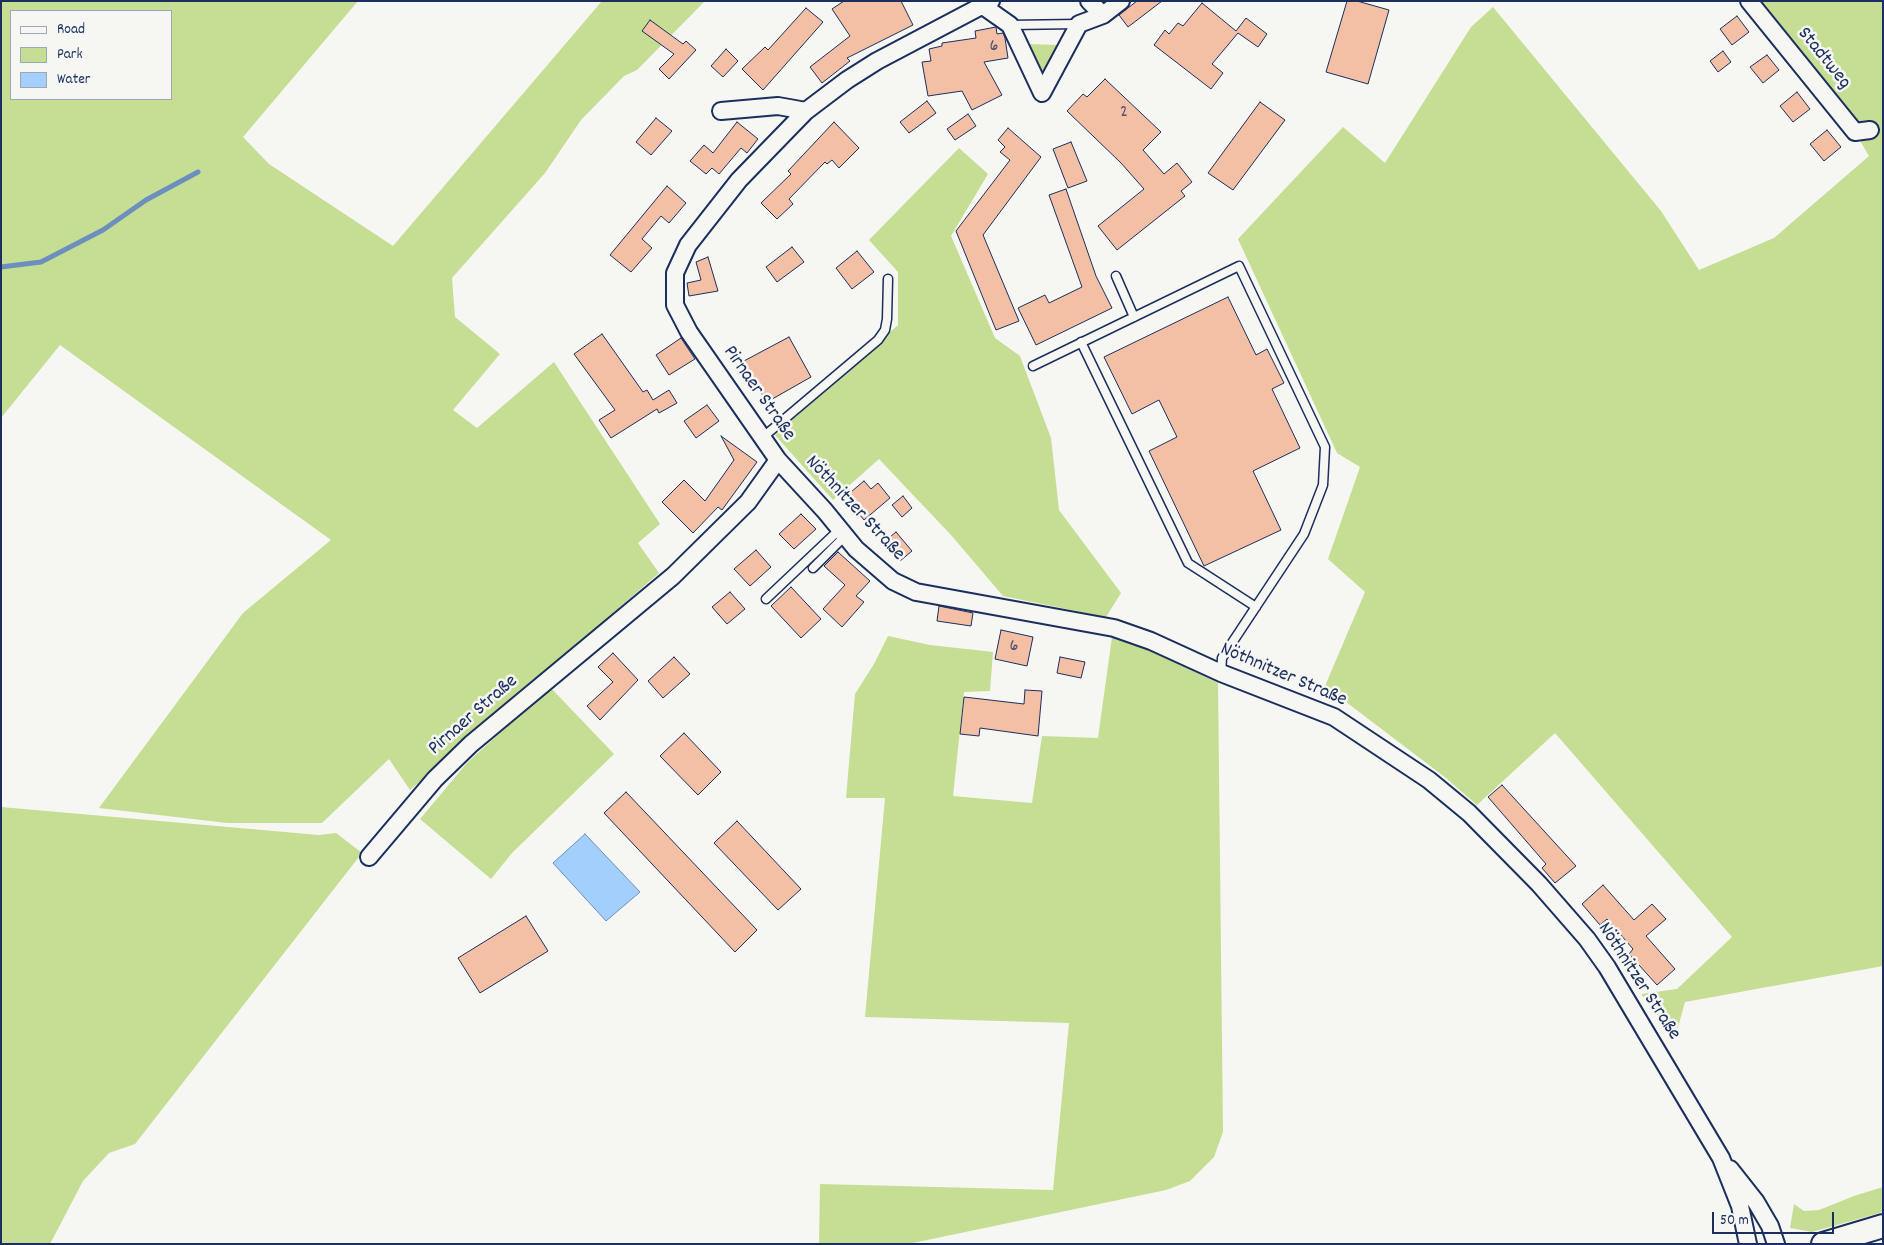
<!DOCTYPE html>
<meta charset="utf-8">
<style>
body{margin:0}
#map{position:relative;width:1884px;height:1245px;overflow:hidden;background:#f6f6f2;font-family:Dekko,sans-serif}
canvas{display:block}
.frame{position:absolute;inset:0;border:2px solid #1b2f5e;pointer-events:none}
.legend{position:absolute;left:10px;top:10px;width:162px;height:90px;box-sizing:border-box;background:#f6f6f2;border:1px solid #9ea6b7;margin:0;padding:6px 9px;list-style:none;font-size:15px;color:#1b2f5e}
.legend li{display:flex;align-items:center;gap:10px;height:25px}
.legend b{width:25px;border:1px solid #9ea6b7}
.scale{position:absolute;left:1712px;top:1212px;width:122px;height:22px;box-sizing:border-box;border:2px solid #1b2f5e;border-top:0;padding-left:6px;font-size:15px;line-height:18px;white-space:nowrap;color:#1b2f5e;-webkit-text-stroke:4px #f6f6f2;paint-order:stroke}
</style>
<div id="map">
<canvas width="1884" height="1245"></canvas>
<div class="frame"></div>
<ul class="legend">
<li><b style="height:6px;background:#f6f6f2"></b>Road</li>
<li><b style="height:14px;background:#c5de94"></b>Park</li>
<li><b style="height:14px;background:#a3cffd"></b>Water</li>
</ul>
<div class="scale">50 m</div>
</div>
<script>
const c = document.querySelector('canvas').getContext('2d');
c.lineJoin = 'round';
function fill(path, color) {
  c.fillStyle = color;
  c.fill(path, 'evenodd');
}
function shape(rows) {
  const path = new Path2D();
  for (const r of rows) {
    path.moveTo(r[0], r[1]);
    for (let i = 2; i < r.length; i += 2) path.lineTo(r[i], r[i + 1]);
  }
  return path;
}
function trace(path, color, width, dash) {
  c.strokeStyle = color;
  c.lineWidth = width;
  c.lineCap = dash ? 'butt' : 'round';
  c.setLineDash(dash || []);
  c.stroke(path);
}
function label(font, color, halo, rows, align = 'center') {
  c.font = font + ' Dekko,sans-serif';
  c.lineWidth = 5;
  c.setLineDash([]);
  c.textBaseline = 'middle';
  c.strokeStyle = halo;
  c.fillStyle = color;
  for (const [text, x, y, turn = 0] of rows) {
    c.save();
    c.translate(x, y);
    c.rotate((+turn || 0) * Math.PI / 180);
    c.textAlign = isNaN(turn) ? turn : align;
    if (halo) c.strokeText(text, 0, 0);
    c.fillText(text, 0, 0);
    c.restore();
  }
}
fill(shape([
 [1,1,358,1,243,137,269,164,393,246,602,1,705,1,637,70,624,76,581,120,545,173,452,278,455,317,500,354,453,410,477,428,554,362,660,524,638,543,659,573,410,790,389,759,322,823,227,823,99,808,243,613,331,540,60,345,1,418],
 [11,11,171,11,171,99,11,99],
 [1749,1,1883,1,1883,966,1685,1002,1675,1038,1641,994,1677,989,1732,937,1555,733,1477,805,1446,778,1325,686,1365,592,1328,559,1360,467,1337,453,1238,239,1343,127,1385,163,1471,27,1493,7,1661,211,1699,270,1774,238,1869,156,1855,132],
 [1027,44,1061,45,1049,70,1038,70],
 [959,148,988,174,951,236,995,338,1020,356,1051,438,1059,510,1121,593,1106,617,1003,596,951,535,879,459,833,500,775,435,898,325,898,272,869,240],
 [888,636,930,645,993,652,990,691,964,692,953,796,1032,803,1042,736,1098,738,1112,637,1138,645,1218,683,1223,1132,1214,1157,1190,1181,1166,1190,908,1244,819,1244,820,1184,1053,1190,1069,1023,865,1017,885,798,846,798,855,694,874,664],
 [550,687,614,754,512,853,491,879,420,819,467,763],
 [1,807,319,835,336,833,362,853,135,1144,109,1153,83,1181,50,1244,1,1244],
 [1883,1187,1883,1212,1812,1232,1790,1228,1794,1204,1804,1211,1819,1210,1854,1196]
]), '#c5de94');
const water = shape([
 [585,834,640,892,606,921,553,863,585,834]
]);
fill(water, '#a3cffd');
trace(water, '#6d8fbd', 1);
trace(shape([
 [1,267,41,262,103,230,146,200,198,172]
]), '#6d8fbd', 5);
const building = shape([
 [844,1,901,1,913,25,847,58,850,61,822,83,810,67,850,36,832,9,844,1],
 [1137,1,1162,1,1128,27,1119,15,1137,1],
 [1347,1,1357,1,1389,10,1368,84,1326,72,1347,1],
 [1202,3,1236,31,1246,18,1267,34,1258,47,1238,33,1212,64,1223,73,1211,89,1154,45,1165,30,1169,34,1178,23,1183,26,1202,3],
 [806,8,823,22,763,90,742,69,765,47,768,50,806,8],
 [1737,16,1749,32,1732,45,1720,29,1737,16],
 [650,20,683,44,686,41,696,50,669,79,659,69,674,54,642,31,650,20],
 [996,27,997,34,1003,33,1005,38,1008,58,984,62,1002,95,972,110,962,91,928,96,922,62,931,61,929,49,942,46,942,43,976,38,975,31,996,27],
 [726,49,738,61,723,77,711,66,726,49],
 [1723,51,1731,62,1718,72,1710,61,1723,51],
 [1767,55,1779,70,1763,83,1750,67,1767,55],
 [1105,79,1161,132,1143,150,1164,174,1177,163,1192,182,1181,191,1185,196,1117,250,1098,226,1144,189,1121,163,1067,111,1083,94,1087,97,1105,79],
 [1797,92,1810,109,1793,122,1780,106,1797,92],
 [927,101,936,113,909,133,900,122,927,101],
 [1260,102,1285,120,1233,190,1208,173,1260,102],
 [968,114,976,126,955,140,947,129,968,114],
 [656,118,672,131,651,155,636,142,656,118],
 [737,122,758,139,747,153,741,148,719,174,712,168,706,174,690,161,704,145,713,153,737,122],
 [834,122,859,148,839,168,832,160,827,164,825,162,789,199,793,204,777,219,761,203,791,174,788,171,834,122],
 [1008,128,1041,157,983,235,1019,321,996,330,956,231,1010,160,1000,152,1005,147,998,140,1008,128],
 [1827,130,1841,147,1824,161,1810,144,1827,130],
 [1071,142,1087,181,1068,188,1053,149,1071,142],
 [667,186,686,203,669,223,661,216,642,239,652,248,631,272,610,255,667,186],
 [1066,189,1096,276,1112,308,1036,345,1018,308,1045,295,1049,303,1082,287,1049,195,1066,189],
 [792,247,804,262,777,282,766,267,792,247],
 [857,251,874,272,852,289,836,268,857,251],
 [708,257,718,291,689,296,687,283,701,280,696,262,708,257],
 [1228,297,1256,355,1267,349,1284,383,1272,389,1300,448,1253,471,1281,530,1204,566,1149,451,1177,437,1159,400,1132,414,1104,357,1228,297],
 [602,334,643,392,647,390,653,400,669,390,677,403,659,413,657,409,611,438,599,420,615,410,574,354,602,334],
 [789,337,811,377,767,402,742,362,789,337],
 [681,338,695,359,669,375,656,355,681,338],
 [707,405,719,421,696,438,684,421,707,405],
 [721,436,757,462,722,510,718,507,693,533,662,502,684,480,705,501,734,460,721,436],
 [864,481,871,489,878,483,890,498,864,520,845,497,864,481],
 [903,496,912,508,902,517,892,505,903,496],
 [801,514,816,529,794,549,779,534,801,514],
 [896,532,912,551,900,561,884,542,896,532],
 [756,550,771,567,750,586,734,569,756,550],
 [838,552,870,581,856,596,864,602,842,627,823,609,845,585,824,566,838,552],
 [791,587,821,619,801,638,771,606,791,587],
 [730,592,745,609,727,624,712,607,730,592],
 [939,606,973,613,971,626,937,621,939,606],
 [1001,630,1033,637,1027,666,995,659,1001,630],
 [613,653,638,680,600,720,587,706,613,682,598,667,613,653],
 [674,657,690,674,663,698,648,681,674,657],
 [1060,657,1085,662,1081,678,1057,673,1060,657],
 [1025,690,1042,691,1038,736,980,728,979,736,960,734,964,697,1024,704,1025,690],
 [684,733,721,772,698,795,660,756,684,733],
 [1502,785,1576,866,1555,883,1542,868,1546,864,1488,797,1502,785],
 [626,792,757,930,735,952,604,813,626,792],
 [737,821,801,889,778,910,714,843,737,821],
 [1603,885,1634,920,1652,904,1666,919,1646,936,1675,969,1657,985,1629,954,1633,949,1607,919,1600,925,1582,904,1603,885],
 [526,916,548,951,480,993,458,958,526,916]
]);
fill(building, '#f3bfa5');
trace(building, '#1b2f5e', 1);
const service = shape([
 [1010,25,1078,24],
 [1116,276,1134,317],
 [1081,342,1188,563,1256,607],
 [1033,366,1239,266,1325,447,1323,485,1304,534,1222,658,1221,673],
 [762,438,878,340,885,330,887,319,888,279],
 [813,568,846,535],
 [766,599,840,529]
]);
const minor = shape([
 [991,1,877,61,847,80,806,111,739,180,688,245,675,273,675,305,689,332,778,460,825,511,856,549,893,581,916,592,1114,628,1151,641,1221,673,1334,717,1429,780,1469,813,1539,884,1587,939,1607,967,1721,1158,1740,1206,1748,1244],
 [1089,1,1103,15],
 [1749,1,1855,132,1870,130],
 [983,6,1010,25,1042,93,1079,24,1103,15,1121,1],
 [721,111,778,106,806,111],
 [369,857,435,779,471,744,673,576,748,502,778,460],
 [1730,1169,1756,1202,1770,1226,1776,1244]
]);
const secondary = shape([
 [1823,1244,1883,1226]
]);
trace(service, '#1b2f5e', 11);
trace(minor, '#1b2f5e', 20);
trace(secondary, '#1b2f5e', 26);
trace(service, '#f6f6f2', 8);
trace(minor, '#f6f6f2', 16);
trace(secondary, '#f6f6f2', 22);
label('18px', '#515370', null, [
 ["6",994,48],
 ["2",1124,114],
 ["6",1014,648]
]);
label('20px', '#1b2f5e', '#f6f6f2', [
 ["Stadtweg",1823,59,51],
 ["Pirnaer Straße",758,394,55],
 ["Nöthnitzer Straße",854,509,47],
 ["Nöthnitzer Straße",1283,676,23],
 ["Pirnaer Straße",474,716,-41],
 ["Nöthnitzer Straße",1638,982,57]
]);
</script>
